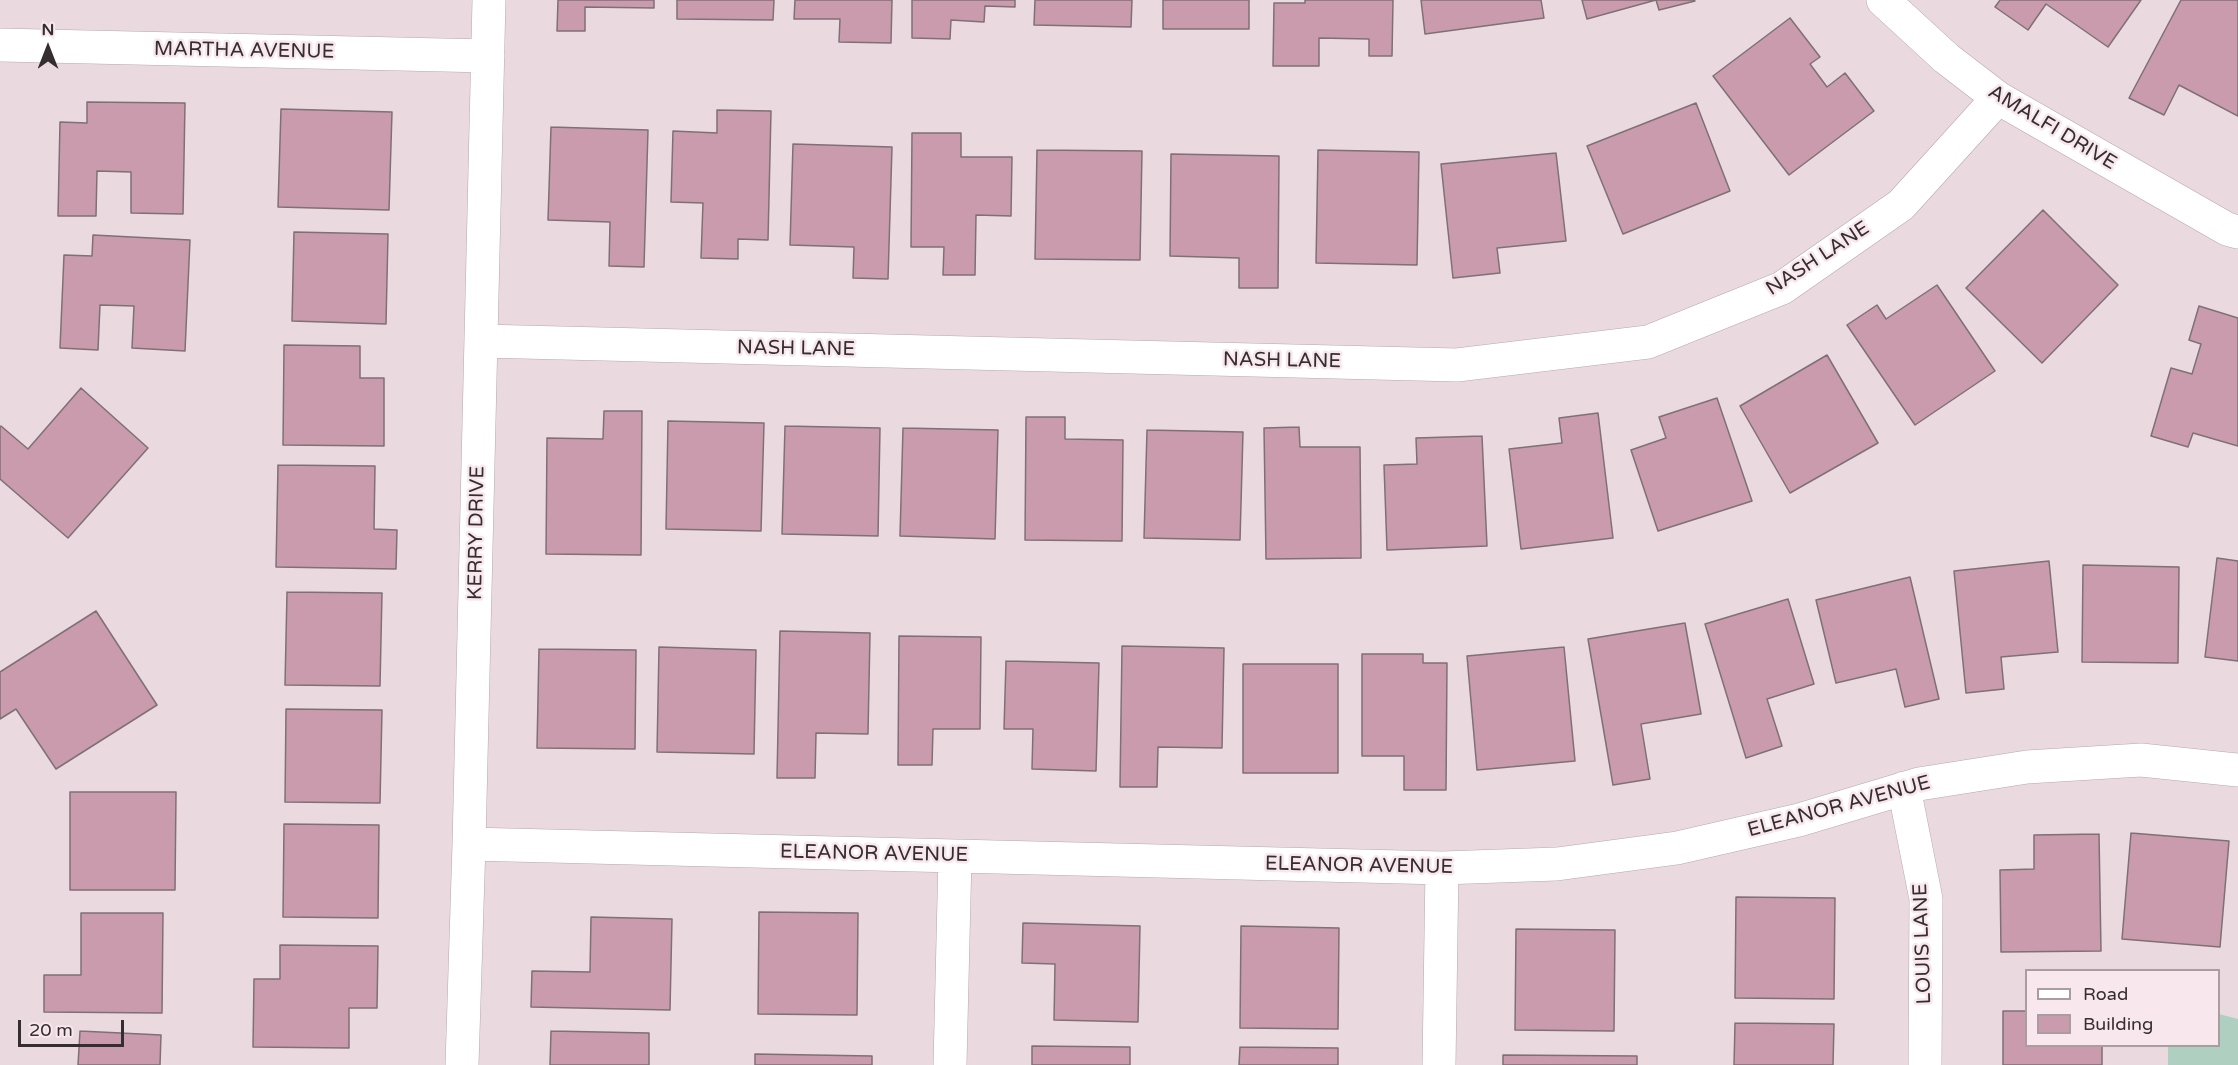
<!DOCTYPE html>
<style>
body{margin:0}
#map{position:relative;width:2238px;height:1065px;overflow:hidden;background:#eadae0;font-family:"Varela Round",sans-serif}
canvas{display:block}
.legend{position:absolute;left:2025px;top:969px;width:195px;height:78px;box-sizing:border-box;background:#f8e7ed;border:2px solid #aa9da1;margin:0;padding:8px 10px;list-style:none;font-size:18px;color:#342e30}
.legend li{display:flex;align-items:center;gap:12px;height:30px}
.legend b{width:30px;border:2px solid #aa9da1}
.north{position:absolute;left:18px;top:18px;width:60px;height:60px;-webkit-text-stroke:4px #f8e7ed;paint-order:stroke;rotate:0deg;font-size:16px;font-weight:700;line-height:24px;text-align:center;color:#342e30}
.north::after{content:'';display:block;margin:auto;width:21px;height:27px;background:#342e30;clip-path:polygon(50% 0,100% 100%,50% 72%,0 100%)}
.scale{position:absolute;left:18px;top:1020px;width:106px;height:27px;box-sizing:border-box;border:3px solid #342e30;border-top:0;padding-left:8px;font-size:18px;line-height:21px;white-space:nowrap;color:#342e30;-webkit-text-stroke:4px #f8e7ed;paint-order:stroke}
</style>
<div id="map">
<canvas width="2238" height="1065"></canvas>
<ul class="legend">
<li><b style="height:8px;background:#fff"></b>Road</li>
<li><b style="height:16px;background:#c99bad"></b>Building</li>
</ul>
<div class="north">N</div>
<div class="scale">20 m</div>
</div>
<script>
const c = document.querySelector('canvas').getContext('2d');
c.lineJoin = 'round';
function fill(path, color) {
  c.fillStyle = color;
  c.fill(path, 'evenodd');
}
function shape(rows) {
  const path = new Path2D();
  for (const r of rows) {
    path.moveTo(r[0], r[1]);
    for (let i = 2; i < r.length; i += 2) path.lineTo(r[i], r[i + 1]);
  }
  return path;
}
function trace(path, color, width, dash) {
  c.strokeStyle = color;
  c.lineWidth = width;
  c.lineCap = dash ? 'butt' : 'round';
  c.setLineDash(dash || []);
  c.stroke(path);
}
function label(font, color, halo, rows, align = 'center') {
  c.font = font + ' "Varela Round",sans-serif';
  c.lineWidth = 5;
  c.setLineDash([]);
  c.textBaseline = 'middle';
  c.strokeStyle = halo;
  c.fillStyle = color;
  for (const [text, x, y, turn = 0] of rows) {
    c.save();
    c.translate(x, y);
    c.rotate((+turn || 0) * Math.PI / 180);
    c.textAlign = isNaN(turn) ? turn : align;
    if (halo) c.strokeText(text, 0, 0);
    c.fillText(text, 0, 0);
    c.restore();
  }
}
fill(shape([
 [2219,1014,2238,1019,2238,1065,2168,1065,2168,1046,2218,1046]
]), '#afcfc0');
const building = shape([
 [558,0,654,0,654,8,585,7,585,31,557,31,558,0],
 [677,0,774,0,773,20,677,19,677,0],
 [795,0,892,0,891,43,839,42,840,19,794,19,795,0],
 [912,0,1015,0,1015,7,985,6,984,22,951,20,950,39,912,38,912,0],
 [1035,0,1132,0,1131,27,1034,25,1035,0],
 [1163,0,1249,0,1249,29,1163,29,1163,0],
 [1305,0,1393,0,1392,56,1369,56,1369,39,1319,38,1319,66,1273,66,1274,3,1305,3,1305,0],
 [1421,0,1541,0,1544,18,1425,34,1421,0],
 [1582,0,1694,0,1695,1,1659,10,1656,0,1587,19,1582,0],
 [2000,0,2141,0,2108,47,2046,4,2028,30,1995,7,2000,0],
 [2181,0,2238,0,2238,116,2179,85,2164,115,2129,98,2181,0],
 [1790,18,1820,57,1810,64,1827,87,1845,73,1874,111,1789,175,1713,76,1790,18],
 [87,102,185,103,183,214,131,213,131,172,97,171,96,216,58,216,60,122,87,123,87,102],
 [1696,103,1730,191,1623,234,1587,146,1696,103],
 [281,109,392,112,389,210,278,207,281,109],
 [717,110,771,111,768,240,738,239,738,259,701,258,703,203,671,202,673,131,717,133,717,110],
 [551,127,648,130,644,267,609,266,610,222,548,220,551,127],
 [912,133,961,133,961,157,1012,157,1011,216,976,215,975,275,943,275,944,247,911,247,912,133],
 [793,144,892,147,888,279,853,278,854,247,790,245,793,144],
 [1037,150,1142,151,1140,260,1035,259,1037,150],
 [1318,150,1419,152,1417,265,1316,263,1318,150],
 [1556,153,1566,241,1497,248,1500,273,1453,278,1441,164,1556,153],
 [1171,154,1279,156,1278,288,1239,288,1239,258,1170,256,1171,154],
 [2043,210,2118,285,2042,363,1966,288,2043,210],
 [294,232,388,234,386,324,292,321,294,232],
 [93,235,190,240,185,351,132,348,134,306,100,305,98,350,60,348,64,255,92,256,93,235],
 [1937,285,1995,371,1915,425,1847,325,1877,305,1886,319,1937,285],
 [2199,306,2238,318,2238,446,2193,433,2188,447,2151,436,2171,368,2192,374,2201,344,2189,340,2199,306],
 [284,345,360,346,360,378,384,378,384,446,283,445,284,345],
 [1827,355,1878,443,1790,493,1740,406,1827,355],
 [81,388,148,448,68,538,0,479,0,427,1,426,28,449,81,388],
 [1717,398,1752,501,1658,531,1631,450,1666,438,1659,417,1717,398],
 [604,411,642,411,641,555,546,554,547,438,603,439,604,411],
 [1598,413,1613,538,1521,549,1509,449,1562,443,1559,418,1598,413],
 [1026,417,1065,417,1065,439,1123,440,1122,541,1025,540,1026,417],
 [668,421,764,423,761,531,666,529,668,421],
 [785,426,880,428,878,536,782,534,785,426],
 [1299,427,1300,447,1360,447,1361,558,1266,559,1264,428,1299,427],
 [903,428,998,430,995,539,900,536,903,428],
 [1147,430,1243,432,1240,540,1144,538,1147,430],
 [1482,436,1487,546,1387,550,1384,465,1417,464,1416,438,1482,436],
 [278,465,375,466,374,529,397,530,396,569,276,567,278,465],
 [2217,558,2238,561,2238,661,2205,657,2217,558],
 [2049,561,2058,652,2001,657,2004,689,1966,693,1954,571,2049,561],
 [2083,565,2179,567,2178,663,2082,662,2083,565],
 [1910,577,1939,699,1905,707,1896,669,1836,683,1816,600,1910,577],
 [287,592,382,593,380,686,285,685,287,592],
 [1788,599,1814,684,1767,699,1782,746,1746,758,1705,624,1788,599],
 [96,611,157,705,56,769,16,709,0,719,0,672,96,611],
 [1685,623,1701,714,1641,724,1650,779,1613,785,1588,639,1685,623],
 [780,631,870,633,868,734,816,733,815,778,777,778,780,631],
 [899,636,981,637,980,729,933,729,932,765,898,765,899,636],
 [1122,646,1224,648,1222,748,1158,747,1157,787,1120,787,1122,646],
 [659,647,756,650,754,754,657,752,659,647],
 [1564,647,1575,761,1477,770,1467,656,1564,647],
 [539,649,636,650,635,749,537,748,539,649],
 [1362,654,1423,654,1423,663,1447,663,1446,790,1404,790,1404,756,1362,756,1362,654],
 [1006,661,1099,663,1096,771,1032,769,1033,729,1004,729,1006,661],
 [1243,664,1338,664,1338,773,1243,773,1243,664],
 [286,709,382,710,380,803,285,802,286,709],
 [70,792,176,792,175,890,70,890,70,792],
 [284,824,379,825,378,918,283,917,284,824],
 [2131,833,2229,841,2220,947,2122,939,2131,833],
 [2099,834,2101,951,2001,952,2000,870,2034,869,2034,835,2099,834],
 [1736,897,1835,898,1834,999,1735,998,1736,897],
 [759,912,858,913,857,1015,758,1014,759,912],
 [81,913,163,913,162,1013,44,1012,44,975,81,975,81,913],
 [591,917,672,919,670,1010,531,1007,532,971,590,972,591,917],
 [1023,923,1140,926,1138,1022,1054,1020,1055,964,1022,963,1023,923],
 [1241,926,1339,928,1338,1029,1240,1028,1241,926],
 [1516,929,1615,930,1614,1031,1515,1030,1516,929],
 [280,945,378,946,377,1008,349,1008,349,1048,253,1047,254,979,280,979,280,945],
 [2003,1011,2026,1011,2026,1046,2102,1046,2102,1065,2003,1065,2003,1011],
 [1735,1023,1834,1024,1833,1065,1734,1065,1735,1023],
 [80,1031,161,1035,160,1065,78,1065,80,1031],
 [551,1031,649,1033,649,1065,550,1065,551,1031],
 [1032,1046,1130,1047,1130,1065,1032,1065,1032,1046],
 [1240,1047,1338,1048,1338,1065,1239,1065,1240,1047],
 [755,1054,872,1056,872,1065,755,1065,755,1054],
 [1503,1055,1637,1056,1637,1065,1503,1065,1503,1055]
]);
fill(building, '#c99bad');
trace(building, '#7f7076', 1.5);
const minor = shape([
 [1883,0,1946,58,1998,98,2227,229,2238,232],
 [0,45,488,56],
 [481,341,1457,365,1648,342,1782,288,1901,205,1998,98],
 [1904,788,1926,899,1925,1065],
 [469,844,1442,868,1557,864,1677,848,1799,820,1919,784,2027,767,2141,760,2238,770],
 [462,1065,469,844,489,0],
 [950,1065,955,856],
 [1439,1065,1442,868]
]);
trace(minor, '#b7a7ad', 34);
trace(minor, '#fff', 33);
label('20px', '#342e30', '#f8e7ed', [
 ["MARTHA AVENUE",244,51,1],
 ["AMALFI DRIVE",2052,128,31],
 ["NASH LANE",1818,259,-33],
 ["NASH LANE",796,349,1],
 ["NASH LANE",1282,361,1],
 ["KERRY DRIVE",477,533,-89],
 ["ELEANOR AVENUE",1839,807,-15],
 ["ELEANOR AVENUE",874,854,1],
 ["ELEANOR AVENUE",1359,866,1],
 ["LOUIS LANE",1923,944,-92]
]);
</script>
